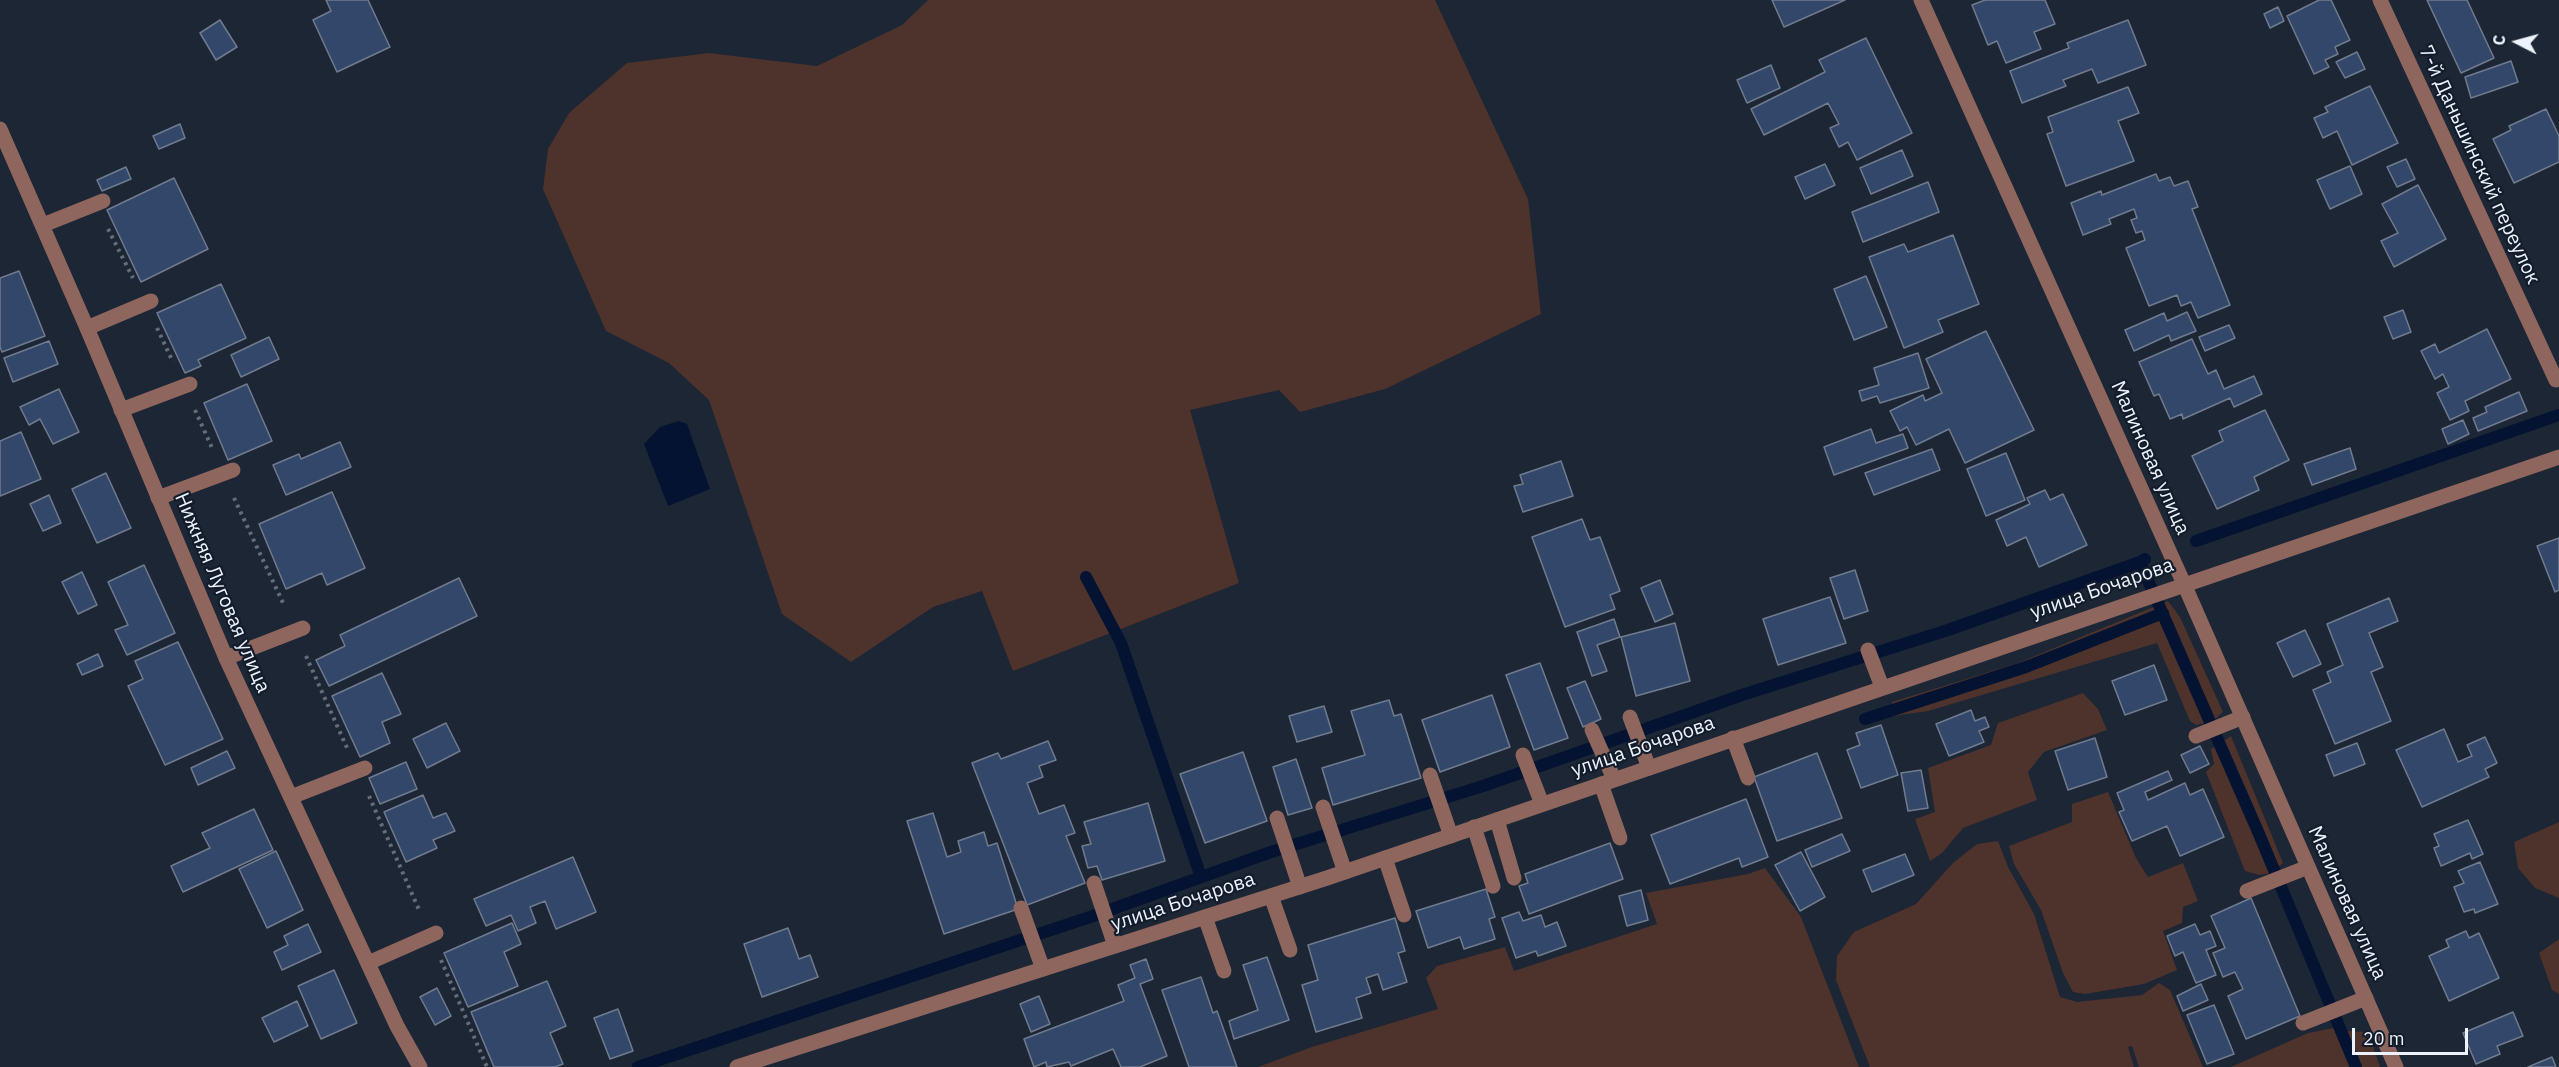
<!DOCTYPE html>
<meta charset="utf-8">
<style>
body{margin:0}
#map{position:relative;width:2559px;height:1067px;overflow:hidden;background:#1c2635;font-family:"IBM Plex Sans",sans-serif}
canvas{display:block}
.north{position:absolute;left:2487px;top:12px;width:60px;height:60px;-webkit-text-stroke:4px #131c2b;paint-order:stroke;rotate:276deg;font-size:16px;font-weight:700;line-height:24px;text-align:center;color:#edf3fe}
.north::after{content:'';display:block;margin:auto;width:21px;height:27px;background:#edf3fe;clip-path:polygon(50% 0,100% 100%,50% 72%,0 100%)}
.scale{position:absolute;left:2352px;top:1028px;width:116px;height:27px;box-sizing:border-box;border:3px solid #edf3fe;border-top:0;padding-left:8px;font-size:18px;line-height:21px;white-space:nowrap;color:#edf3fe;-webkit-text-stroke:4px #131c2b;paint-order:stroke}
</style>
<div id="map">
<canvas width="2559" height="1067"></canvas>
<div class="north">С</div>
<div class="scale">20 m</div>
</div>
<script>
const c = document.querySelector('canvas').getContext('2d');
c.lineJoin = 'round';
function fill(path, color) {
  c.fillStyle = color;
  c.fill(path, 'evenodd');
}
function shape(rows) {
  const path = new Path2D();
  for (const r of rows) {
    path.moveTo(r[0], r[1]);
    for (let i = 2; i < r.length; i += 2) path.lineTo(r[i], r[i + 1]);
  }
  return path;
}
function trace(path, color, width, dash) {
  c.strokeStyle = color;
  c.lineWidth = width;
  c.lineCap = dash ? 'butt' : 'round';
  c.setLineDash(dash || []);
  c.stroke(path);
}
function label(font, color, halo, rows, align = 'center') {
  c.font = font + ' "IBM Plex Sans",sans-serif';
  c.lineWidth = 4.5;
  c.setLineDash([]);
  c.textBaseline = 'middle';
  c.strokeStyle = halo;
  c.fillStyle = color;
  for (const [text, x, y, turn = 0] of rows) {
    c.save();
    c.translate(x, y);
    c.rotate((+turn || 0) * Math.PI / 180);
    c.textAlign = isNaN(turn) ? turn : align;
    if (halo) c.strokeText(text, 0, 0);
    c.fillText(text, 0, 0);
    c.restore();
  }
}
fill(shape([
 [928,0,1435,0,1528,199,1541,314,1385,389,1300,412,1279,390,1190,410,1239,583,1013,671,982,591,933,607,851,662,782,614,709,400,669,363,606,331,543,189,548,149,569,113,627,63,709,53,817,66,902,25],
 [2168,601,2180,617,2223,712,2213,721,2196,725,2190,721,2157,643,1928,711,1893,716,1892,702,2018,663],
 [2083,693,2098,709,2107,730,2044,752,2028,772,2037,800,1963,828,1942,853,1930,861,1915,819,1935,812,1928,768,1991,745,1998,723],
 [2231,736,2283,863,2271,873,2259,875,2245,871,2206,772,2214,764,2211,749],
 [2108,792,2136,858,2148,877,2183,863,2198,901,2183,907,2182,923,2163,931,2177,970,2144,984,2085,994,2073,992,2063,973,2041,910,2014,864,2009,846,2072,822,2072,804],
 [2559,822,2559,898,2535,888,2518,868,2514,842],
 [1998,841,2008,867,2034,914,2060,997,2077,1002,2142,995,2159,983,2170,990,2203,1067,2139,1067,2132,1046,2128,1047,2134,1067,1870,1067,1836,980,1837,956,1854,932,1916,904,1953,863,1977,844],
 [1765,868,1801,917,1859,1067,1258,1067,1312,1047,1438,1009,1426,978,1437,966,1505,947,1514,971,1657,924,1646,893,1748,874],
 [2559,939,2559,994,2552,990,2539,953],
 [2339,1027,2343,1035,2349,1031,2368,1032,2380,1067,2231,1067,2308,1033]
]), '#4e322c');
fill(shape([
 [679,421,687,424,710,489,668,506,644,444,660,427]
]), '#031331');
trace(shape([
 [2196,541,2559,415],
 [2145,559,2140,562,2259,834,2356,1067],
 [1086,577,1121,643,1201,877],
 [1865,719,2026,667,2163,613],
 [638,1067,1093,916,1271,852,1483,786,1745,694,1948,630,2140,562]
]), '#031331', 12);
const building = shape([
 [326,0,368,0,390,47,337,72,313,20,331,11,326,0],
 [1772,0,1845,0,1784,27,1772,0],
 [1985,0,2045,0,2055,24,2034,32,2041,49,2006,63,1997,41,1988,45,1972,5,1985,0],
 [2319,0,2331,0,2350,40,2335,47,2338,54,2325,60,2329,67,2314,74,2287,16,2319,0],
 [2427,0,2467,0,2494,58,2461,73,2427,0],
 [2278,7,2284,21,2270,28,2264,14,2278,7],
 [220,20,237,47,216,60,200,33,220,20],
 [2128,20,2146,65,2098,83,2092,69,2063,80,2066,86,2022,103,2010,71,2069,48,2067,43,2128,20],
 [1866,38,1912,133,1857,160,1848,142,1839,147,1830,128,1839,124,1828,103,1764,135,1751,109,1825,72,1819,60,1866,38],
 [2357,52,2365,69,2345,78,2336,62,2357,52],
 [2511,61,2518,82,2471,98,2465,77,2511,61],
 [1771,65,1780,88,1747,103,1737,80,1771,65],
 [2370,86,2398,143,2352,165,2337,131,2323,138,2314,118,2328,112,2325,107,2370,86],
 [2128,87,2139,113,2118,121,2134,161,2066,186,2047,134,2053,132,2048,117,2128,87],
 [2546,109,2559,136,2559,162,2514,183,2493,139,2511,130,2509,126,2546,109],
 [180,124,185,138,159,149,153,136,180,124],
 [1902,150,1913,176,1871,194,1860,168,1902,150],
 [2406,159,2415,179,2397,187,2387,167,2406,159],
 [1825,164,1835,185,1805,199,1795,177,1825,164],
 [2350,166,2362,194,2330,209,2317,180,2350,166],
 [126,167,131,179,102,191,97,180,126,167],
 [2156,174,2159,181,2170,177,2174,186,2188,181,2198,207,2192,209,2230,305,2198,318,2191,302,2181,306,2177,295,2149,306,2126,248,2145,240,2142,231,2136,233,2131,220,2137,218,2134,209,2109,219,2111,224,2083,235,2071,203,2101,191,2102,195,2156,174],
 [174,178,208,249,141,282,107,210,174,178],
 [1928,182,1939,212,1863,242,1852,212,1928,182],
 [2418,185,2446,239,2394,267,2381,241,2398,233,2382,204,2418,185],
 [1953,235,1979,304,1938,320,1943,332,1904,348,1869,257,1904,244,1908,252,1953,235],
 [19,271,45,336,2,352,0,347,0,278,19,271],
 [1866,276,1887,327,1854,340,1834,289,1866,276],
 [221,284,246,338,198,360,201,366,185,373,157,313,221,284],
 [2403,310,2411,332,2393,339,2384,317,2403,310],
 [2187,312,2196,331,2171,341,2169,335,2134,351,2125,330,2164,313,2167,321,2187,312],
 [2229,325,2235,338,2205,351,2199,337,2229,325],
 [2487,329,2511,379,2465,401,2469,411,2450,420,2437,393,2449,387,2443,374,2435,379,2421,351,2435,344,2439,353,2487,329],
 [1986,331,2034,430,1965,463,1949,429,1916,445,1907,427,1900,431,1890,411,1923,395,1925,401,1942,393,1926,359,1986,331],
 [269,337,279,359,241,377,231,355,269,337],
 [2192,339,2208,374,2216,370,2224,389,2254,376,2262,394,2234,407,2230,398,2183,419,2182,414,2170,419,2159,394,2154,396,2139,362,2192,339],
 [49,341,58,364,13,382,4,358,49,341],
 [1918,353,1929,388,1880,403,1877,396,1862,401,1859,391,1879,385,1874,368,1918,353],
 [247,384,272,441,228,460,204,403,247,384],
 [59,389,79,432,53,444,40,419,29,425,20,407,59,389],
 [2519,392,2527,411,2478,431,2473,418,2487,412,2485,407,2519,392],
 [2265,410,2289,460,2254,477,2259,490,2217,509,2192,456,2223,441,2219,431,2265,410],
 [2463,420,2469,434,2448,444,2442,429,2463,420],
 [1871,429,1876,443,1903,434,1908,448,1834,475,1824,447,1871,429],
 [21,432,41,479,0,496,0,441,21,432],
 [340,442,351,467,286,495,273,465,299,454,301,459,340,442],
 [2350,448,2356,469,2312,485,2304,464,2350,448],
 [1932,449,1940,470,1874,495,1865,473,1932,449],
 [2006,453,2025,500,1986,516,1967,469,2006,453],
 [1561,461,1573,496,1523,512,1514,486,1523,484,1520,475,1561,461],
 [106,473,131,528,97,543,72,489,106,473],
 [2045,490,2050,500,2063,494,2087,545,2039,567,2026,537,2007,546,1996,520,2030,504,2027,498,2045,490],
 [332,492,365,568,327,585,322,573,286,589,259,524,332,492],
 [49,495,61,523,43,531,30,504,49,495],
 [1582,519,1590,540,1600,537,1620,591,1610,595,1615,609,1565,627,1532,537,1582,519],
 [2559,538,2559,590,2555,592,2537,546,2559,538],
 [144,565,175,633,127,655,115,630,128,625,108,582,144,565],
 [1855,570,1868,611,1844,619,1830,578,1855,570],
 [82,572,97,605,78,614,62,582,82,572],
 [459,578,477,616,329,686,316,660,345,646,340,635,459,578],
 [1660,580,1673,614,1655,622,1641,588,1660,580],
 [1830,597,1846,643,1778,665,1763,619,1830,597],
 [2389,598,2398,621,2369,633,2383,667,2371,672,2391,721,2335,744,2313,690,2331,682,2327,672,2343,665,2327,624,2389,598],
 [1614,619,1620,637,1597,645,1607,671,1592,676,1577,632,1614,619],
 [1675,623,1690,681,1636,696,1621,637,1675,623],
 [2305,630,2321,664,2293,677,2277,643,2305,630],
 [178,642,223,739,165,765,128,686,143,679,135,661,178,642],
 [98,654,103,666,82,675,77,664,98,654],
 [1540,663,1568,738,1534,750,1506,675,1540,663],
 [2154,665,2167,700,2125,715,2112,681,2154,665],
 [382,673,401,714,382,722,390,743,360,757,332,696,382,673],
 [1585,681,1601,719,1583,727,1567,688,1585,681],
 [1492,695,1510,747,1440,772,1422,720,1492,695],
 [1389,700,1394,716,1401,714,1421,778,1333,805,1322,768,1365,755,1351,711,1389,700],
 [1324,706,1332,732,1297,742,1289,716,1324,706],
 [1971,710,1975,721,1985,717,1989,727,1979,731,1984,742,1949,756,1936,724,1971,710],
 [446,723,460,751,427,768,413,739,446,723],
 [1881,725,1898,775,1861,788,1847,750,1860,745,1856,733,1881,725],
 [2444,729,2458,762,2472,756,2467,745,2485,737,2497,763,2485,769,2489,777,2422,807,2396,750,2444,729],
 [2095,738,2107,777,2068,790,2055,751,2095,738],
 [1048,741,1056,760,1039,766,1043,777,1027,783,1039,814,1064,805,1075,833,1066,836,1085,883,1027,905,972,763,998,753,1001,759,1048,741],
 [2357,743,2365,764,2334,776,2326,755,2357,743],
 [2200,746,2209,764,2190,773,2181,755,2200,746],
 [227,751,235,768,198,785,191,768,227,751],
 [1243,752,1267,821,1205,843,1180,774,1243,752],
 [1817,753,1842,818,1777,841,1754,777,1817,753],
 [1296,759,1312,808,1288,815,1273,767,1296,759],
 [406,762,417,789,380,804,369,778,406,762],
 [1921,770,1928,808,1908,811,1901,773,1921,770],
 [2168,771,2172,780,2145,792,2148,800,2185,783,2190,795,2203,789,2224,837,2180,856,2167,826,2132,841,2119,812,2124,810,2117,793,2168,771],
 [423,795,433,818,446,813,455,831,433,840,437,848,406,862,384,812,423,795],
 [1746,799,1768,857,1742,867,1739,858,1670,884,1651,835,1746,799],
 [1148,803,1165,861,1102,880,1097,866,1088,868,1082,846,1091,844,1084,822,1148,803],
 [254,809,273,850,183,892,171,866,210,848,202,833,254,809],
 [933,813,947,857,961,852,958,841,984,832,988,846,997,843,1018,909,944,934,907,821,933,813],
 [2468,820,2483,854,2472,859,2470,853,2441,866,2434,848,2439,846,2434,834,2468,820],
 [1842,834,1850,851,1812,867,1805,850,1842,834],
 [1610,843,1623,879,1529,914,1519,886,1528,883,1525,874,1610,843],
 [276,851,303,910,267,928,239,869,276,851],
 [1801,852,1825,897,1800,911,1775,865,1801,852],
 [1905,854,1914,875,1872,892,1863,870,1905,854],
 [573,857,596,912,556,929,545,901,530,907,536,923,518,931,511,915,486,926,474,899,573,857],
 [2480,862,2498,904,2475,913,2474,909,2464,912,2454,887,2464,883,2458,871,2480,862],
 [1486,889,1495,917,1489,919,1495,939,1464,949,1460,937,1428,948,1416,911,1486,889],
 [1641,890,1648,920,1627,926,1619,896,1641,890],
 [2251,898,2300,1016,2246,1039,2228,996,2243,989,2235,972,2223,977,2213,953,2225,948,2211,916,2251,898],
 [1519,912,1523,921,1541,915,1545,927,1557,922,1566,946,1538,956,1536,951,1516,958,1502,918,1519,912],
 [1395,918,1405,951,1398,953,1407,982,1383,990,1378,974,1366,978,1371,993,1356,998,1362,1018,1316,1032,1302,985,1318,980,1308,945,1395,918],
 [512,923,521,944,504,952,518,986,468,1007,444,953,512,923],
 [308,924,321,952,282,970,274,952,288,945,284,936,308,924],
 [2195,924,2200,935,2210,931,2216,946,2206,950,2216,975,2196,983,2183,952,2175,956,2167,936,2195,924],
 [788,928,799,959,810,955,818,977,762,997,744,944,788,928],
 [2466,931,2469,938,2479,933,2499,978,2449,1001,2429,956,2449,947,2446,940,2466,931],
 [1267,957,1289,1020,1234,1039,1229,1021,1258,1010,1243,965,1267,957],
 [1146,959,1153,979,1140,984,1167,1056,1140,1067,1121,1067,1113,1049,1071,1066,1069,1062,1047,1067,1046,1062,1034,1067,1024,1039,1124,1001,1118,985,1135,978,1130,965,1146,959],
 [334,970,357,1023,321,1039,298,986,334,970],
 [1201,977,1213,1013,1217,1011,1237,1067,1189,1067,1162,990,1201,977],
 [547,981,566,1026,550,1033,563,1064,555,1067,494,1067,471,1012,547,981],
 [2201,984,2208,1000,2183,1011,2177,996,2201,984],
 [437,988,451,1016,435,1025,420,997,437,988],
 [1039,996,1050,1024,1031,1032,1020,1004,1039,996],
 [297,1001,308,1026,274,1042,262,1018,297,1001],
 [2214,1005,2234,1054,2207,1064,2187,1015,2214,1005],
 [618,1009,633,1051,610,1059,594,1018,618,1009],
 [2513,1012,2523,1036,2497,1046,2500,1054,2476,1064,2463,1033,2513,1012],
 [2552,1057,2556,1067,2528,1067,2552,1057]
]);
fill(building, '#32476a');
trace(building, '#707b8e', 1.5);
trace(shape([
 [108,229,133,278],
 [157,328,173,362],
 [195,410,213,450],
 [234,498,284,605],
 [306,656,347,748],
 [369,796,420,912],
 [441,960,487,1067]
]), '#646d7b', 4, [3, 4.5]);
trace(shape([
 [43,225,103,201],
 [87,328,151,301],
 [121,410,190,384],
 [158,498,233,470],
 [1868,650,1882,687],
 [226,658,303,628],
 [1630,717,1649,768],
 [1592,730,1614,779],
 [2196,736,2243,717],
 [1733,738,1748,778],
 [1523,755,1542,804],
 [1430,775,1451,836],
 [1601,784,1620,838],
 [291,797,365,768],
 [1323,807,1345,872],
 [1277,818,1300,887],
 [1497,820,1514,878],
 [1474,827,1493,886],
 [1385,858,1404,915],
 [1094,883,1115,946],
 [2247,891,2308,867],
 [1271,896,1290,950],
 [1021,908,1043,969],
 [1205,917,1224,971],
 [368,963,436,933],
 [2303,1023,2366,998]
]), '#8f665d', 15);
trace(shape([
 [1921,0,2184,584,2396,1067],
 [2380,0,2556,380],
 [0,129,87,328,226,658,397,1026,420,1067],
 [737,1067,1327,878,2559,457]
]), '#8f665d', 15);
label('20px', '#edf3fe', '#131c2b', [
 ["7-й Даньшинский переулок",2479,165,65],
 ["Малиновая улица",2150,458,66],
 ["улица Бочарова",2102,589,-19],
 ["Нижняя Луговая улица",222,593,67],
 ["улица Бочарова",1643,747,-19],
 ["улица Бочарова",1183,902,-18],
 ["Малиновая улица",2347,903,66]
]);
</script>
